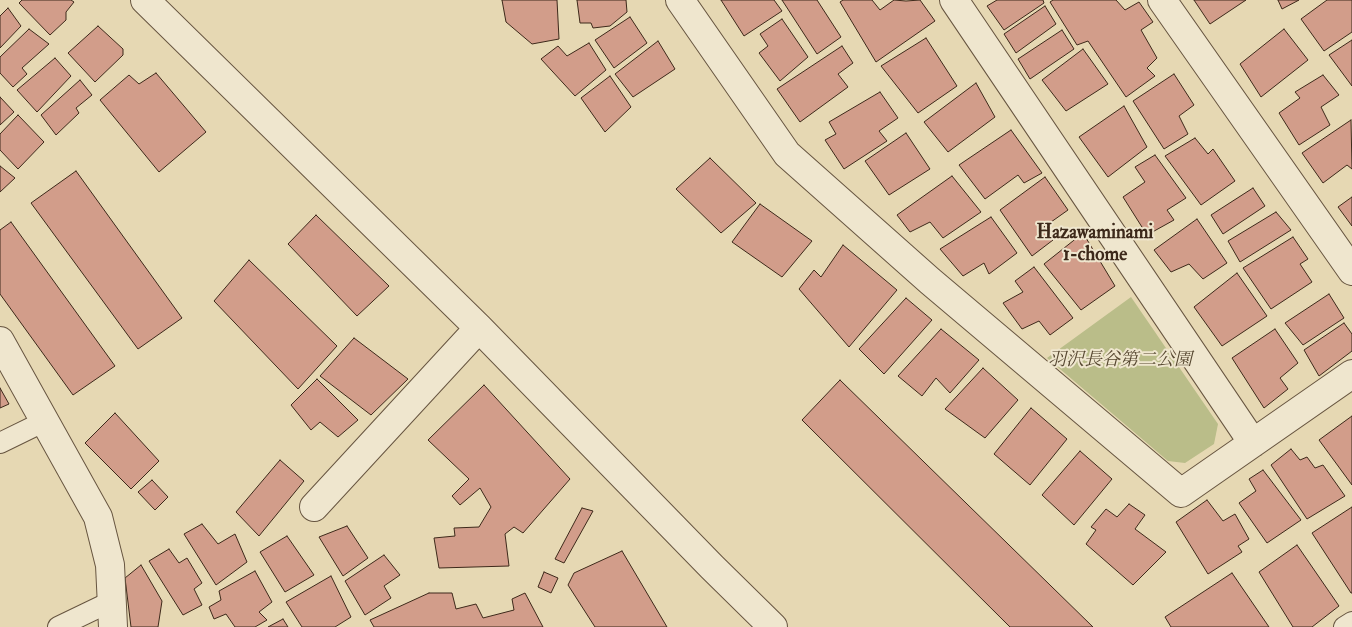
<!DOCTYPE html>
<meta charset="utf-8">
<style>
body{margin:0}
canvas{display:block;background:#e6d8b3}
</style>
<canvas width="1352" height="627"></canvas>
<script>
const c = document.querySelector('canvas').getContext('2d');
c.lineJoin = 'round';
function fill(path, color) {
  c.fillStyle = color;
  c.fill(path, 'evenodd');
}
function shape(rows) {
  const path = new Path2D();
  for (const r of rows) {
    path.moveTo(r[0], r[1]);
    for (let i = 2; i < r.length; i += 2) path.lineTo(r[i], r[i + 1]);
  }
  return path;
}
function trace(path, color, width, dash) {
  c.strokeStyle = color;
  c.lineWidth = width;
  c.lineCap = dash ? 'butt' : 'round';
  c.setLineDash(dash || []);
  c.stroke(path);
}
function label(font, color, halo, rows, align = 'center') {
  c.font = font + ' "IM FELL Double Pica","Noto Serif JP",serif';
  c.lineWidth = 4;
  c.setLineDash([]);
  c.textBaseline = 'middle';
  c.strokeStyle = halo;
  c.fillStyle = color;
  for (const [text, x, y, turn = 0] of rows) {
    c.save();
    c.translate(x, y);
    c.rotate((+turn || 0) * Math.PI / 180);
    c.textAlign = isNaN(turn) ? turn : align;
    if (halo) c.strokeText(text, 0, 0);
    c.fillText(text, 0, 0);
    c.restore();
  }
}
fill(shape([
 [1131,297,1218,424,1214,444,1185,463,1168,461,1047,358]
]), '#babd89');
const building = shape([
 [22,0,71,0,74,2,66,12,66,20,50,35,19,3,22,0],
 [502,0,557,0,559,39,532,44,506,22,502,0],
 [577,0,626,0,627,12,610,26,593,28,591,23,580,23,577,0],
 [721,0,774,0,782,11,744,36,721,0],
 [782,0,817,0,841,37,817,54,782,0],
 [843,0,872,0,880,10,894,0,906,1,920,0,935,21,876,62,840,2,843,0],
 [997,0,1043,0,1044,3,1004,30,987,6,997,0],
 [1053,0,1116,0,1125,10,1139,2,1153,22,1141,30,1157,58,1147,68,1155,76,1126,97,1088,41,1077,45,1050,2,1053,0],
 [1194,0,1246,0,1210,24,1194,0],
 [1278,0,1299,0,1282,9,1278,0],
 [1327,0,1352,0,1352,32,1324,51,1301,19,1327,0],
 [1045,6,1056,24,1016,53,1004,34,1045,6],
 [8,8,21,26,0,48,0,16,8,8],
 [630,17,647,43,614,68,595,40,630,17],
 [782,19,808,57,780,81,759,53,768,46,760,34,782,19],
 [98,26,123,49,123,55,95,82,68,53,98,26],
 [29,29,49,44,22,68,27,74,13,87,0,73,0,57,29,29],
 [1284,29,1308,60,1261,97,1240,64,1284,29],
 [1062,30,1074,49,1030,79,1018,59,1062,30],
 [926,38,957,86,918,113,881,66,926,38],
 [1352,40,1352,86,1329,55,1352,40],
 [658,41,675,69,633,97,615,74,658,41],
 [589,43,606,70,575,96,541,59,558,46,567,56,589,43],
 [842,46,853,63,838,74,848,87,800,122,777,89,842,46],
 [1083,49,1108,84,1066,111,1042,80,1083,49],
 [55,58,71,76,37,112,17,90,55,58],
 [156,73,206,132,159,172,100,100,129,75,139,84,156,73],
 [1174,74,1194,105,1179,116,1188,134,1164,149,1133,101,1174,74],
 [1323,75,1339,95,1321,107,1330,125,1299,145,1279,113,1300,98,1295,92,1323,75],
 [610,76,631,107,605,132,581,98,610,76],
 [80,80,92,95,76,108,79,113,56,135,41,115,80,80],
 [976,83,995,117,948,152,924,122,976,83],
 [880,92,898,118,879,131,887,141,844,169,825,140,836,134,829,122,880,92],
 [0,97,14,112,0,125,0,97],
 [1124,106,1147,147,1108,177,1079,137,1124,106],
 [18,115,44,142,18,169,0,150,0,134,18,115],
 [1351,120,1352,169,1347,165,1323,183,1302,153,1351,120],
 [1011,130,1042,173,1024,183,1018,175,985,199,959,165,1011,130],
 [906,133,930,169,889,195,865,161,906,133],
 [1195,138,1208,154,1213,149,1235,181,1201,205,1165,156,1195,138],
 [1155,155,1186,198,1167,210,1174,220,1147,235,1123,197,1145,182,1135,167,1155,155],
 [710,158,756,203,721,233,676,189,710,158],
 [0,166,15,178,0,192,0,166],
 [76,171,182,318,138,349,31,203,76,171],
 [952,176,981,212,943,238,930,222,910,232,897,215,952,176],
 [1045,177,1068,210,1044,227,1053,240,1032,256,1000,210,1045,177],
 [1253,188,1265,206,1223,234,1211,215,1253,188],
 [1352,197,1352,226,1338,207,1352,197],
 [760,204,812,241,782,277,732,242,760,204],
 [1276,212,1291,230,1240,262,1228,241,1276,212],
 [316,215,389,286,357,316,288,244,316,215],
 [991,217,1017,253,989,274,984,263,963,276,940,249,991,217],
 [1197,219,1227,263,1203,279,1189,264,1171,272,1154,250,1197,219],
 [11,222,115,366,73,395,0,294,0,230,11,222],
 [1083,233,1115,286,1081,310,1044,264,1083,233],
 [1293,237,1308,259,1300,264,1312,282,1271,309,1243,268,1293,237],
 [843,245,897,290,849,347,799,289,814,270,821,277,843,245],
 [249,260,337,346,298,389,214,301,249,260],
 [1034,267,1073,318,1050,335,1039,321,1022,329,1003,303,1023,292,1015,281,1034,267],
 [1237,273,1267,316,1222,346,1194,307,1237,273],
 [1329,294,1344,318,1303,345,1285,323,1329,294],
 [906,298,932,320,884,374,859,349,906,298],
 [1344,323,1352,334,1352,351,1319,376,1304,350,1344,323],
 [941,329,979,360,950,393,936,378,922,396,898,376,941,329],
 [1275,329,1298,363,1280,378,1288,389,1264,408,1232,358,1275,329],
 [354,338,408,379,371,415,320,376,354,338],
 [983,368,1018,400,985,438,945,409,983,368],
 [317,379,358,420,338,437,320,422,311,430,291,405,317,379],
 [840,380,1093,627,1010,627,802,420,840,380],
 [484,385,570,479,523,533,514,527,505,534,509,566,439,568,434,538,455,536,454,528,479,527,491,507,480,488,460,505,452,496,469,479,428,440,484,385],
 [0,388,9,404,0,408,0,388],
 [1031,408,1067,439,1030,485,994,454,1031,408],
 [115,413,159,461,131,489,85,443,115,413],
 [1352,416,1352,485,1319,440,1352,416],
 [1291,449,1300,460,1307,457,1315,468,1323,465,1345,496,1307,519,1271,465,1291,449],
 [1080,451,1112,479,1074,525,1042,495,1080,451],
 [280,460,304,481,259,536,236,512,280,460],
 [1263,470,1301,520,1267,543,1239,503,1256,491,1249,479,1263,470],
 [152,480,168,497,155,510,138,492,152,480],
 [1207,500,1223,521,1235,514,1249,539,1238,546,1242,552,1208,574,1176,522,1207,500],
 [1129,504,1145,515,1135,529,1166,552,1133,585,1086,544,1096,530,1091,527,1106,509,1117,517,1129,504],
 [1352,507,1352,593,1351,593,1312,533,1352,507],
 [582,508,593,511,564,563,555,559,582,508],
 [202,524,218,544,235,534,247,562,216,585,184,534,202,524],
 [347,526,368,558,343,576,319,537,347,526],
 [287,536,314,575,285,592,260,552,287,536],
 [1297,545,1339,606,1312,627,1293,627,1259,572,1297,545],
 [169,549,179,563,187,558,202,583,194,589,202,605,183,615,149,561,169,549],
 [622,551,667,627,595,627,568,585,574,573,622,551],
 [384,555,400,575,384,586,391,598,365,615,345,581,384,555],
 [141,565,162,601,158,627,131,627,125,578,141,565],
 [255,571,272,602,259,612,267,620,255,627,235,627,226,614,214,619,209,607,221,600,219,591,255,571],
 [544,572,558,578,551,593,538,587,544,572],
 [1232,573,1269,627,1171,627,1165,617,1232,573],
 [331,576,351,617,335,627,302,627,286,602,331,576],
 [429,593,452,593,456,609,476,604,483,618,514,610,512,599,525,593,543,627,374,627,370,620,429,593],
 [283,619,288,627,268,627,283,619]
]);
fill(building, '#d29d8a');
trace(building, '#3d291a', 1);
const service = shape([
 [0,443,45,421],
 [58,627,112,601],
 [1344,627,1352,622]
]);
const minor = shape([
 [145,0,479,328,712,567,773,627],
 [680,0,787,154,930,281,1181,493,1352,374],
 [954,0,1253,443],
 [1162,0,1352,271],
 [0,341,98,517,110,565,113,627],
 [314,507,479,328]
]);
trace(service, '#675540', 22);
trace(minor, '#675540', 30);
trace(service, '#efe6ce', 20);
trace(minor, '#efe6ce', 28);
label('italic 18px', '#564730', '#efe6ce', [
 ["羽沢長谷第二公園",1120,361]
]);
label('bold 19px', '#3d291a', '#efe6ce', [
 ["Hazawaminami",1095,234],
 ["1-chome",1095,256]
]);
</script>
